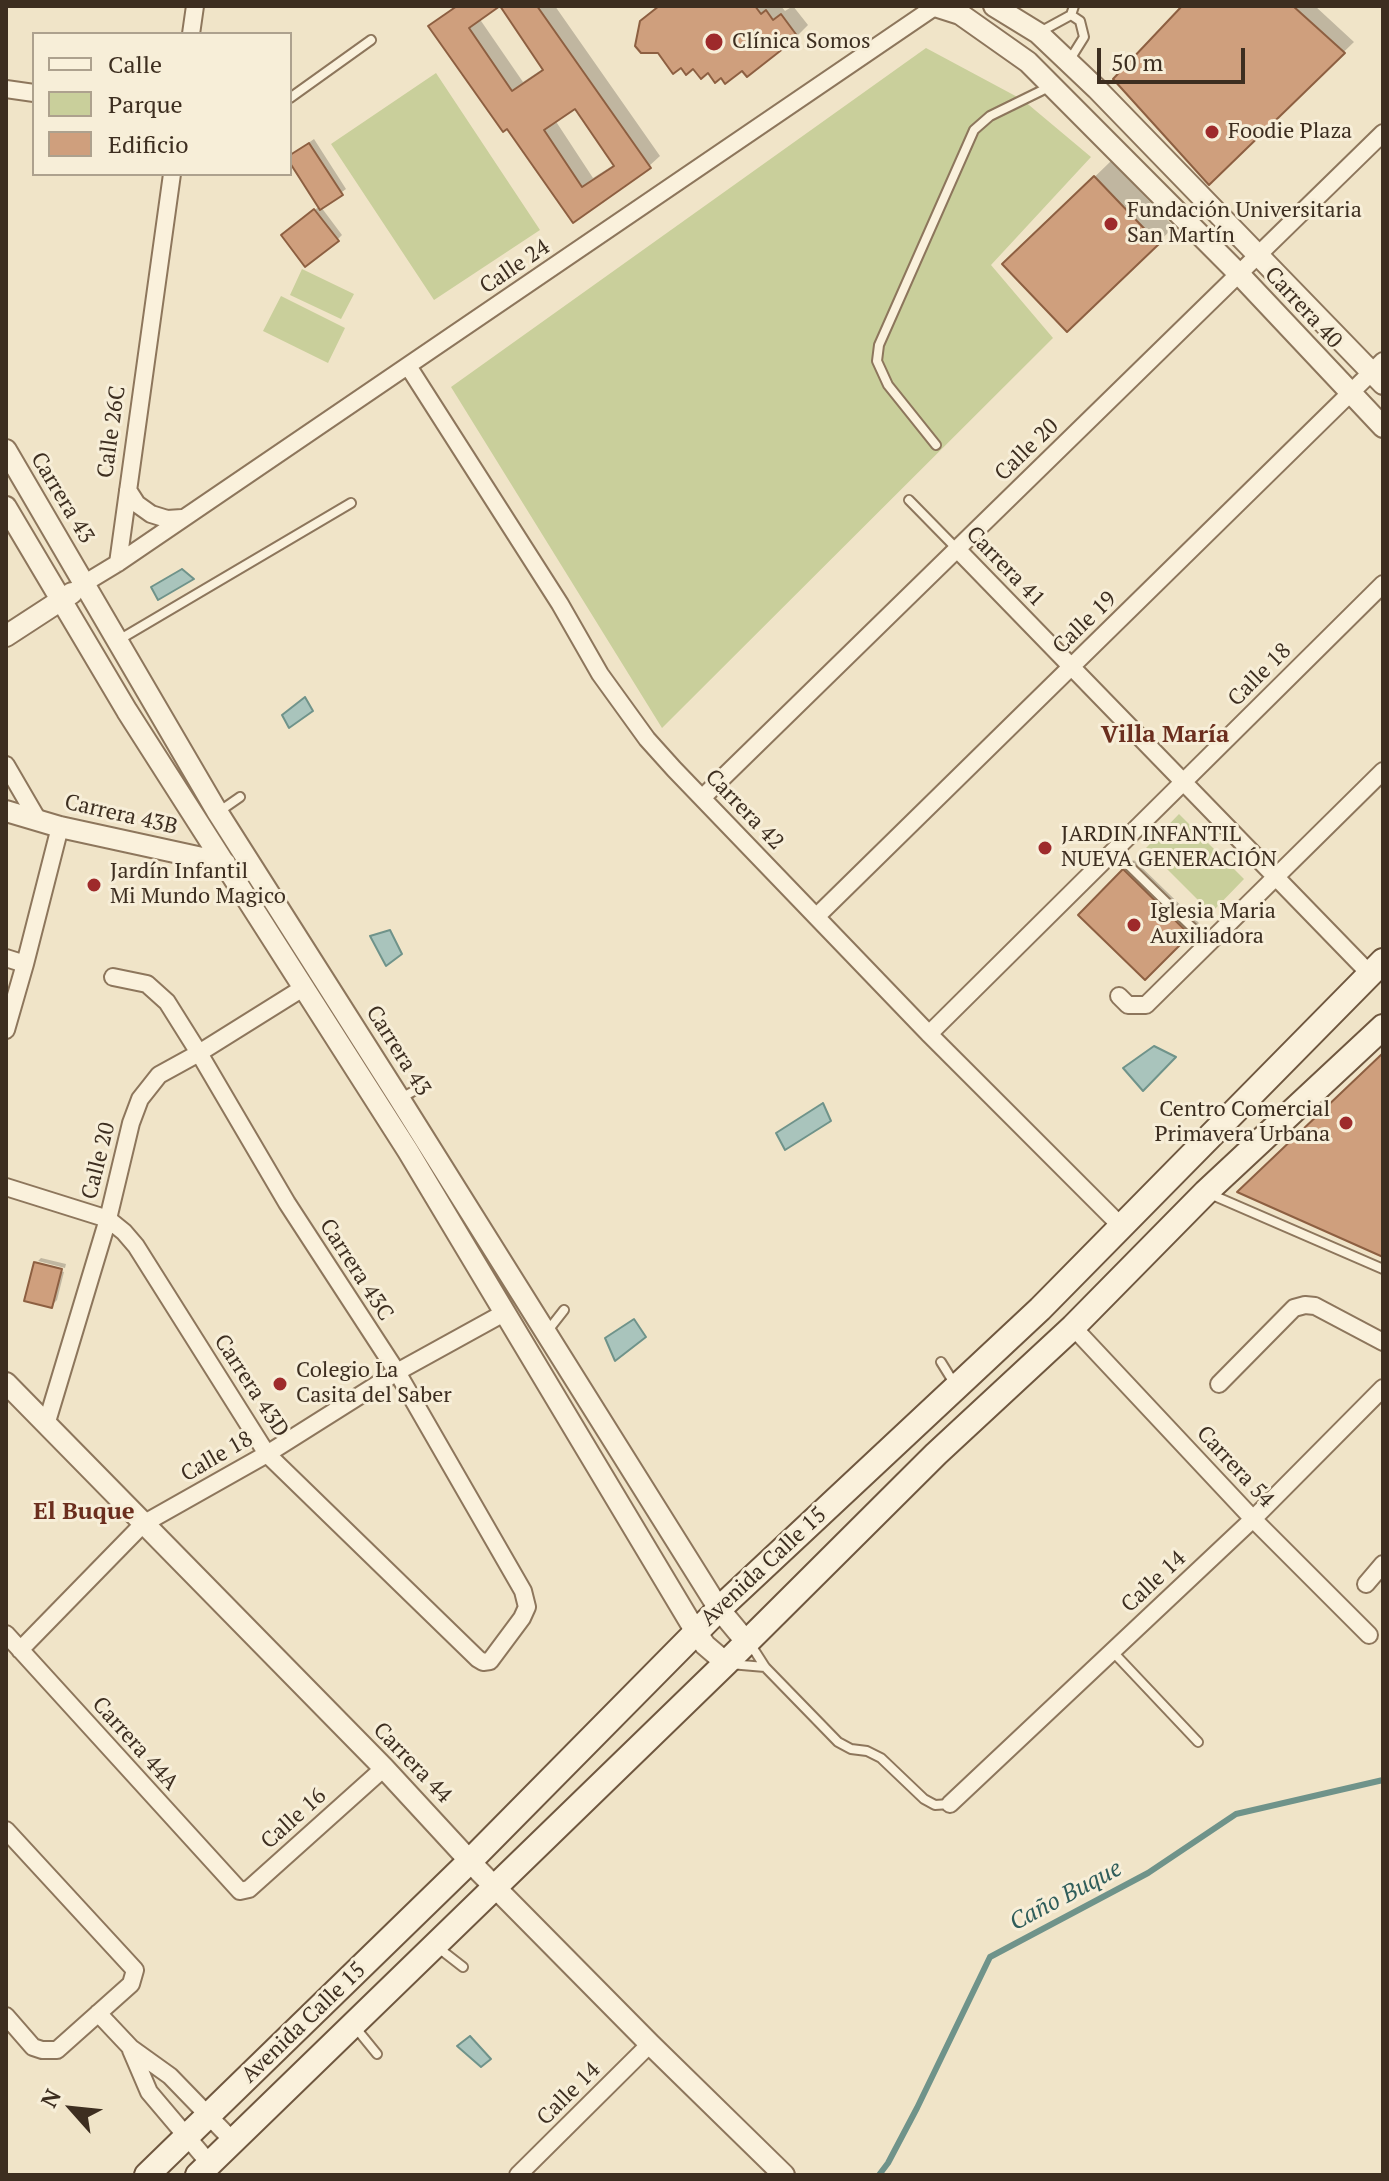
<!DOCTYPE html>
<meta charset="utf-8">
<style>
body{margin:0}
#map{position:relative;width:1389px;height:2181px;overflow:hidden;background:#f0e4c8;font-family:"PT Serif",serif}
canvas{display:block}
.frame{position:absolute;inset:0;border:8px solid #3d2e20;pointer-events:none}
.legend{position:absolute;left:32px;top:32px;width:260px;height:144px;box-sizing:border-box;background:#f7eed8;border:2px solid #ada18e;margin:0;padding:10px 14px;list-style:none;font-size:24px;color:#3d2e20}
.legend li{display:flex;align-items:center;gap:16px;height:40px}
.legend b{width:40px;border:2px solid #ada18e}
.north{position:absolute;left:32px;top:2069px;width:80px;height:80px;-webkit-text-stroke:6px #f7eed8;paint-order:stroke;rotate:297deg;font-size:22px;font-weight:700;line-height:32px;text-align:center;color:#3d2e20}
.north::after{content:'';display:block;margin:auto;width:28px;height:36px;background:#3d2e20;clip-path:polygon(50% 0,100% 100%,50% 72%,0 100%)}
.scale{position:absolute;left:1097px;top:48px;width:148px;height:36px;box-sizing:border-box;border:4px solid #3d2e20;border-top:0;padding-left:10px;font-size:24px;line-height:28px;white-space:nowrap;color:#3d2e20;-webkit-text-stroke:6px #f7eed8;paint-order:stroke}
</style>
<div id="map">
<canvas width="1389" height="2181"></canvas>
<div class="frame"></div>
<ul class="legend">
<li><b style="height:10px;background:#faf1dc"></b>Calle</li>
<li><b style="height:22px;background:#c9cf9b"></b>Parque</li>
<li><b style="height:22px;background:#cf9f7d"></b>Edificio</li>
</ul>
<div class="north">N</div>
<div class="scale">50 m</div>
</div>
<script>
const c = document.querySelector('canvas').getContext('2d');
c.lineJoin = 'round';
function fill(path, color) {
  c.fillStyle = color;
  c.fill(path, 'evenodd');
}
function shape(rows) {
  const path = new Path2D();
  for (const r of rows) {
    path.moveTo(r[0], r[1]);
    for (let i = 2; i < r.length; i += 2) path.lineTo(r[i], r[i + 1]);
  }
  return path;
}
function trace(path, color, width, dash) {
  c.strokeStyle = color;
  c.lineWidth = width;
  c.lineCap = dash ? 'butt' : 'round';
  c.setLineDash(dash || []);
  c.stroke(path);
}
function label(font, color, halo, rows, align = 'center') {
  c.font = font + ' "PT Serif",serif';
  c.lineWidth = 6;
  c.setLineDash([]);
  c.textBaseline = 'middle';
  c.strokeStyle = halo;
  c.fillStyle = color;
  for (const [text, x, y, turn = 0] of rows) {
    c.save();
    c.translate(x, y);
    c.rotate((+turn || 0) * Math.PI / 180);
    c.textAlign = isNaN(turn) ? turn : align;
    if (halo) c.strokeText(text, 0, 0);
    c.fillText(text, 0, 0);
    c.restore();
  }
}
fill(shape([
 [926,48,1023,100,1091,157,991,265,1053,338,662,728,451,387],
 [436,73,540,230,434,300,331,144],
 [302,269,354,294,341,319,290,295],
 [281,296,345,328,328,363,263,331],
 [1179,814,1244,879,1211,913,1146,848]
]), '#c9cf9b');
const water = shape([
 [182,569,194,579,158,600,151,587,182,569],
 [305,697,313,711,289,728,282,715,305,697],
 [390,930,402,954,386,966,370,936,390,930],
 [1154,1046,1176,1057,1143,1091,1123,1068,1154,1046],
 [823,1103,831,1121,785,1150,776,1133,823,1103],
 [634,1319,646,1337,615,1361,605,1338,634,1319],
 [470,2036,491,2059,481,2067,457,2046,470,2036]
]);
fill(water, '#a9c4bc');
trace(water, '#6f938a', 2);
fill(shape([
 [455,6,497,6,479,18,523,82,544,68,502,6,555,6,660,156,649,166,574,220,508,126,431,26],
 [576,106,615,164,593,178,555,120],
 [659,6,781,6,785,11,793,6,808,25,797,36,743,68,721,75,709,70,642,22],
 [1185,6,1315,6,1354,42,1209,182],
 [314,139,346,189,321,207,342,235,338,239,288,230,320,206,290,159,294,153],
 [1111,161,1174,227,1068,330,1005,264],
 [1134,860,1199,923,1145,977,1081,914],
 [41,1258,66,1264,65,1268,38,1261],
 [36,1265,64,1272,57,1300,52,1305]
]), '#0003');
trace(shape([
 [879,2175,888,2163,917,2108,990,1957,1148,1873,1236,1814,1383,1780]
]), '#6f938a', 6);
const building = shape([
 [457,6,537,6,651,168,573,223,507,129,503,132,428,26,457,6],
 [500,6,543,70,512,91,469,28,500,6],
 [575,109,614,166,582,187,544,130,575,109],
 [659,6,755,6,761,14,766,10,773,20,781,14,798,37,747,77,742,71,725,84,721,78,715,83,708,73,701,79,693,69,686,75,681,68,673,74,658,53,641,53,635,46,640,21,659,6],
 [1182,6,1293,6,1345,53,1209,185,1113,79,1182,6],
 [309,143,343,195,320,210,290,163,290,155,309,143],
 [1094,176,1159,244,1067,332,1002,264,1094,176],
 [314,209,339,241,305,267,281,235,314,209],
 [1123,869,1190,935,1145,980,1078,915,1123,869],
 [1383,1053,1383,1257,1237,1192,1383,1053],
 [34,1262,62,1269,52,1308,24,1301,34,1262]
]);
fill(building, '#cf9f7d');
trace(building, '#8d5f41', 2);
const service = shape([
 [1038,33,1071,15,1074,6],
 [1069,61,1084,37,1080,21,1071,15],
 [290,98,371,40],
 [936,445,888,385,877,361,879,345,974,130,990,116,1049,87],
 [909,500,957,549],
 [117,641,351,503],
 [217,813,240,797],
 [1114,851,1208,943],
 [399,1099,425,1085],
 [1210,1194,1383,1269],
 [546,1333,564,1310],
 [941,1362,954,1383],
 [749,1642,765,1667,838,1742,851,1749,867,1751,881,1758,924,1799,935,1805,950,1804],
 [1113,1652,1198,1742],
 [730,1664,765,1667],
 [436,1946,463,1967],
 [355,2027,377,2054]
]);
const minor = shape([
 [191,34,195,6],
 [6,89,34,93],
 [408,366,560,604,600,674,647,739,674,769,929,1034,1122,1227],
 [128,490,137,504,151,514,167,519,182,518],
 [957,549,1370,974],
 [118,563,172,174],
 [85,583,118,563,936,6],
 [6,765,38,820],
 [702,798,1383,133],
 [817,916,1383,361],
 [6,958,25,964],
 [1119,996,1128,1005,1146,1005,1383,771],
 [6,1030,25,964,60,827],
 [929,1034,1383,584],
 [6,1187,108,1219,124,1232,136,1246,267,1454,478,1659,483,1662,490,1661,522,1618,527,1607,523,1591,397,1372,287,1203,199,1053,167,1002,147,984,113,977],
 [1073,1327,1253,1519,1369,1635],
 [1219,1384,1294,1308,1305,1305,1315,1306,1383,1342],
 [46,1425,108,1219,131,1123,140,1099,159,1075,199,1053,303,988],
 [1366,1584,1383,1564],
 [6,1634,240,1891,249,1889,384,1768],
 [20,1650,143,1524,267,1454,397,1372,504,1313],
 [950,1804,1253,1519,1383,1388],
 [6,1830,135,1970,131,1984,57,2050,42,2050,33,2047,6,2016],
 [98,2013,131,2048,170,2076,233,2141],
 [131,2050,149,2092,210,2164],
 [518,2175,650,2044]
]);
const tertiary = shape([
 [935,6,960,14,1028,62,1239,274,1383,427],
 [994,6,1038,33,1097,89,1383,384],
 [6,450,218,813,399,1098,719,1609,739,1633,749,1641],
 [6,507,127,711,408,1151,696,1632,705,1645,726,1663],
 [6,636,72,593],
 [6,811,60,827,225,863],
 [6,1383,384,1768,480,1872,650,2044,784,2175]
]);
const secondary = shape([
 [147,2175,471,1860,719,1609,1040,1309,1383,961],
 [198,2175,726,1663,936,1454,1073,1327,1206,1192,1383,1027]
]);
trace(service, '#8d765c', 12);
trace(minor, '#8d765c', 20);
trace(tertiary, '#8d765c', 24);
trace(secondary, '#6f573f', 28);
trace(service, '#faf1dc', 8);
trace(minor, '#faf1dc', 16);
trace(tertiary, '#faf1dc', 20);
trace(secondary, '#faf1dc', 24);
for (const [x, y, r, color] of [
 [714,42,10,"#9e2a2b"],
 [1212,132,8,"#9e2a2b"],
 [1111,224,8,"#9e2a2b"],
 [1045,848,8,"#9e2a2b"],
 [94,885,8,"#9e2a2b"],
 [1134,925,8,"#9e2a2b"],
 [1346,1123,8,"#9e2a2b"],
 [280,1384,8,"#9e2a2b"]
]) {
  const dot = new Path2D();
  dot.arc(x, y, r, 0, 2 * Math.PI);
  c.fillStyle = color;
  c.fill(dot);
  trace(dot, '#f7eed8', 3);
}
label('22px', '#3d2e20', '#f7eed8', [
 ["Clínica Somos",732,42],
 ["Foodie Plaza",1228,132],
 ["Fundación Universitaria",1127,211],
 ["San Martín",1127,236],
 ["JARDIN INFANTIL",1061,835],
 ["NUEVA GENERACIÓN",1061,860],
 ["Jardín Infantil",110,872],
 ["Mi Mundo Magico",110,897],
 ["Iglesia Maria",1150,912],
 ["Auxiliadora",1150,937],
 ["Centro Comercial",1330,1110,"right"],
 ["Primavera Urbana",1330,1135,"right"],
 ["Colegio La",296,1371],
 ["Casita del Saber",296,1396]
], 'left');
label('22px', '#3d2e20', '#f7eed8', [
 ["Calle 24",515,267,-34],
 ["Carrera 40",1303,308,47],
 ["Calle 26C",112,432,-82],
 ["Calle 20",1027,450,-44],
 ["Carrera 43",62,498,59],
 ["Carrera 41",1005,567,46],
 ["Calle 19",1085,623,-44],
 ["Calle 18",1260,675,-45],
 ["Carrera 42",744,810,46],
 ["Carrera 43B",121,815,13],
 ["Carrera 43",398,1051,58],
 ["Calle 20",99,1161,-76],
 ["Carrera 43C",356,1270,57],
 ["Carrera 43D",251,1386,57],
 ["Calle 18",217,1457,-30],
 ["Carrera 54",1235,1467,47],
 ["Avenida Calle 15",764,1567,-43],
 ["Calle 14",1154,1582,-43],
 ["Carrera 44A",135,1744,48],
 ["Carrera 44",412,1763,46],
 ["Calle 16",294,1819,-42],
 ["Avenida Calle 15",304,2023,-44],
 ["Calle 14",569,2094,-45]
]);
label('bold 24px', '#6b2e1e', '#f7eed8', [
 ["Villa María",1165,735],
 ["El Buque",84,1512]
]);
label('italic 24px', '#2f5d5a', '#f7eed8', [
 ["Caño Buque",1066,1896,-28]
]);
</script>
